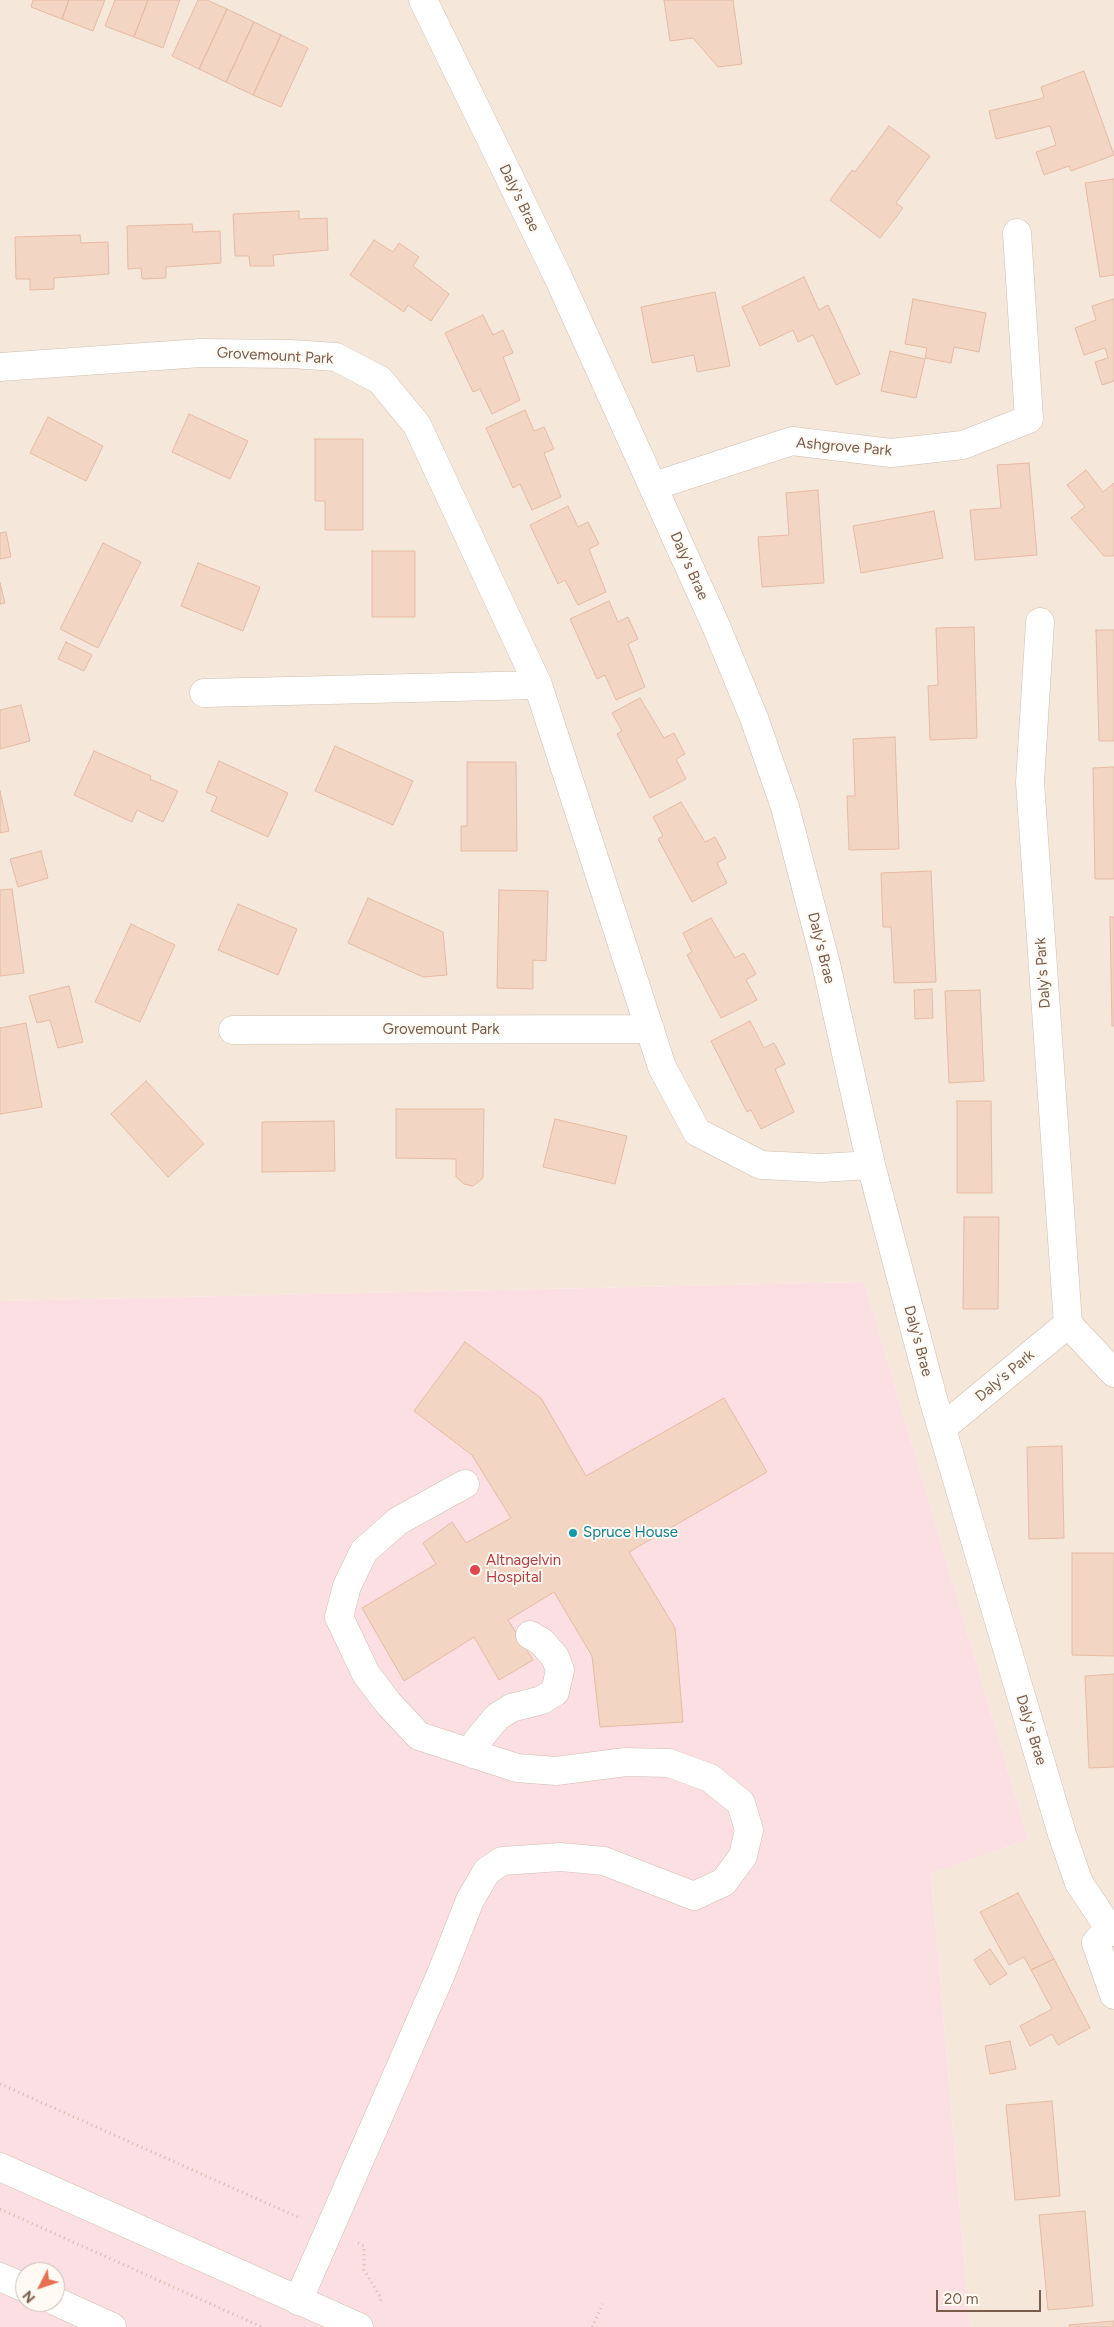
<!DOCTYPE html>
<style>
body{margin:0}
#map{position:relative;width:1114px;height:2327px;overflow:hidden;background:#fdf6ec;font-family:Figtree,sans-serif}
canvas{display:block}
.north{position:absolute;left:15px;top:2262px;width:50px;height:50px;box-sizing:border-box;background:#fffaf3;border:1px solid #cabbb1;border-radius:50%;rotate:229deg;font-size:14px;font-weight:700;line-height:20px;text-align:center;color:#7a5c4d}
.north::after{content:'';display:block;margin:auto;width:18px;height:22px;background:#e76f51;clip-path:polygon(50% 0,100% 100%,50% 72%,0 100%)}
.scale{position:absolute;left:936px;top:2290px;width:105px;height:22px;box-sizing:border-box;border:2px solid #7a5c4d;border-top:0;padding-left:6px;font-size:15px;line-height:18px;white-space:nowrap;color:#7a5c4d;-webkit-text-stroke:4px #fffaf3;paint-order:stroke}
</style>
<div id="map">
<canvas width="1114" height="2327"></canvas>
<div class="north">N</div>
<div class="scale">20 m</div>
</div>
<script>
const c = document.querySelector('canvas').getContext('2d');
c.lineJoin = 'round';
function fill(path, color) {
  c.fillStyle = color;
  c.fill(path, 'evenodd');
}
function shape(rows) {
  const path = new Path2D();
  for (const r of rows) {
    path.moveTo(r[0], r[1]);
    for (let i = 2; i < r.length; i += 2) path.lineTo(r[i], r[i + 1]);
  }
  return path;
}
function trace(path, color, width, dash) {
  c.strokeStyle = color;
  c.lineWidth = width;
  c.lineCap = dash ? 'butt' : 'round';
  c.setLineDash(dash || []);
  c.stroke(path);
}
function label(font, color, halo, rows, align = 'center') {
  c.font = font + ' Figtree,sans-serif';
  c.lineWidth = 4;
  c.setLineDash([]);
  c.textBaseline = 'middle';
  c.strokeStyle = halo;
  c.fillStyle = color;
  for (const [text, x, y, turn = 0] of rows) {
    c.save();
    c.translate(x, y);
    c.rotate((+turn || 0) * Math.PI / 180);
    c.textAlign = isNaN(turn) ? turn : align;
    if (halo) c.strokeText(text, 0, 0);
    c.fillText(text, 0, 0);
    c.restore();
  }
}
fill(shape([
 [0,0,1114,0,1114,2327,970,2327,931,1874,1028,1839,864,1282,0,1301]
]), '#f5e8da');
fill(shape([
 [864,1282,1028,1839,931,1874,970,2327,0,2327,0,1301],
 [25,2272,55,2272,55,2302,25,2302]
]), '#fbdfe3');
const building = shape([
 [33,0,69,0,62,19,31,7,33,0],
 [69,0,105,0,93,31,62,19,69,0],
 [115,0,148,0,134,37,105,26,115,0],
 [148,0,180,0,163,48,134,37,148,0],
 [198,0,207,0,227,9,199,69,172,56,198,0],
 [664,0,733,0,742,64,718,67,693,38,670,41,664,0],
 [227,9,254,22,226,82,199,69,227,9],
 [254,22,281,35,253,95,226,82,254,22],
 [281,35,308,48,281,107,253,95,281,35],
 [1084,71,1114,155,1071,171,1069,166,1044,175,1036,152,1056,145,1050,126,996,139,989,111,1044,98,1041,87,1084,71],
 [889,126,930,156,896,203,903,208,880,238,830,200,852,170,855,172,889,126],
 [1114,179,1114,275,1100,277,1085,183,1114,179],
 [299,211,299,219,327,218,328,250,273,255,274,266,250,266,249,256,235,256,233,214,299,211],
 [192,224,193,232,220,231,221,263,166,267,166,278,142,279,141,268,128,269,127,226,192,224],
 [80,235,81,243,108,242,109,274,54,278,54,289,30,290,30,279,16,279,15,237,80,235],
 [374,240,393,252,399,243,419,257,413,266,449,294,431,321,408,305,404,312,350,275,374,240],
 [804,277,819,310,828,305,860,374,836,385,813,335,798,342,793,330,760,346,742,307,804,277],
 [715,292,730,366,697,372,694,355,652,363,641,307,715,292],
 [913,299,986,313,979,352,954,347,951,363,925,358,927,348,905,344,913,299],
 [1114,299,1114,381,1102,385,1095,362,1108,358,1105,348,1084,355,1075,328,1096,320,1092,306,1114,299],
 [483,315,493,335,503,330,513,353,503,357,520,400,492,414,480,389,473,392,445,333,483,315],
 [890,351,925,359,916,398,881,391,890,351],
 [525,410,534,431,544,427,554,449,544,453,561,497,532,510,520,484,513,488,486,428,525,410],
 [189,414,248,441,230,479,172,452,189,414],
 [48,417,103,446,86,481,30,453,48,417],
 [315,439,363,439,363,530,325,530,325,501,315,501,315,439],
 [1029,463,1037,555,975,560,970,510,1001,508,997,465,1029,463],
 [1086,470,1103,492,1114,483,1114,556,1104,556,1071,518,1085,507,1067,485,1086,470],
 [818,490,824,583,762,587,758,537,789,535,786,493,818,490],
 [568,506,578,527,588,522,599,544,589,549,606,592,578,605,565,580,558,584,530,525,568,506],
 [934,511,943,558,861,573,853,526,934,511],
 [6,532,11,557,0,559,0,533,6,532],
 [103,543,141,562,98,648,60,629,103,543],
 [372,551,415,551,415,617,372,617,372,551],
 [198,563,260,587,243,631,181,606,198,563],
 [0,583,5,603,0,604,0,583],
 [609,601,618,622,628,617,638,639,628,644,645,687,616,700,605,675,597,679,570,619,609,601],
 [974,627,977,738,930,740,928,686,938,685,936,628,974,627],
 [1096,630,1114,630,1114,741,1099,741,1096,630],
 [66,642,92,655,84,671,58,659,66,642],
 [640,698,664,738,674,733,685,754,676,759,686,779,650,798,617,734,622,731,612,713,640,698],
 [21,705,30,741,0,749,0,710,21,705],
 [895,737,899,849,849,850,847,796,855,796,853,739,895,737],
 [335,746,413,781,393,825,315,791,335,746],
 [94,751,151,776,150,779,178,791,163,822,137,810,132,822,74,795,94,751],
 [219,761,288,793,268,837,211,811,217,797,206,792,219,761],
 [467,762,516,762,517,851,461,851,461,826,467,826,467,762],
 [1114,767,1114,879,1095,879,1093,768,1114,767],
 [0,791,9,831,0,833,0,791],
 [681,802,705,842,715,837,726,858,717,863,727,883,692,902,658,839,663,836,653,817,681,802],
 [41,851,48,878,18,887,10,859,41,851],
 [931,871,936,982,894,983,891,927,883,927,881,873,931,871],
 [12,889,24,973,0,976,0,890,12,889],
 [499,890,548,891,546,961,533,960,533,989,497,988,499,890],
 [368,898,443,932,447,975,423,977,348,943,368,898],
 [238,904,297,929,278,975,218,950,238,904],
 [1110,917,1114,917,1114,1026,1112,1026,1110,917],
 [711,918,735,958,744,953,756,974,746,980,757,1000,721,1018,687,955,692,952,683,933,711,918],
 [131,924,175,945,140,1022,95,1002,131,924],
 [69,986,83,1042,58,1048,50,1020,37,1023,29,996,69,986],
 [932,989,933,1018,915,1019,914,990,932,989],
 [980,990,984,1081,949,1083,945,991,980,990],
 [750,1021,764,1048,774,1043,785,1064,775,1069,794,1112,761,1129,751,1110,747,1112,711,1041,750,1021],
 [26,1023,42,1107,0,1114,0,1028,26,1023],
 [146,1081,204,1144,168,1177,111,1114,146,1081],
 [957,1101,991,1101,992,1193,957,1193,957,1101],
 [396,1109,484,1109,483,1178,473,1186,464,1184,456,1177,456,1159,396,1158,396,1109],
 [555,1119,627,1136,615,1184,543,1167,555,1119],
 [334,1121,335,1171,262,1172,262,1122,334,1121],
 [964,1217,999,1217,998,1309,963,1309,964,1217],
 [465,1342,541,1398,586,1476,724,1398,767,1472,629,1552,675,1628,683,1722,600,1727,592,1656,554,1592,508,1620,533,1660,499,1680,474,1637,404,1681,362,1608,436,1564,423,1543,452,1522,466,1543,511,1518,472,1455,414,1411,465,1342],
 [1062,1446,1064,1538,1029,1539,1027,1447,1062,1446],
 [1072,1553,1114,1553,1114,1656,1072,1655,1072,1553],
 [1114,1674,1114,1767,1089,1768,1085,1676,1114,1674],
 [1018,1893,1054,1959,1031,1970,1024,1957,1009,1965,980,1912,1018,1893],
 [990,1949,1007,1974,990,1985,974,1960,990,1949],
 [1054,1959,1090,2028,1058,2045,1052,2034,1030,2046,1020,2026,1052,2009,1031,1970,1054,1959],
 [1010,2041,1016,2069,990,2074,985,2046,1010,2041],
 [1052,2101,1060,2196,1015,2200,1006,2105,1052,2101],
 [1085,2211,1093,2306,1048,2310,1039,2215,1085,2211],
 [1113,2321,1114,2327,1069,2327,1069,2325,1113,2321]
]);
fill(building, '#f3d5c3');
trace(building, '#e6bba3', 1);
const minor = shape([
 [423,0,558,277,716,626,754,718,785,807,826,964,871,1165,934,1402,1062,1834,1079,1883,1109,1928,1114,1932],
 [0,367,201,353,291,354,336,357,380,380,417,425,538,685,662,1067,697,1132,761,1165,821,1168,871,1165],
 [654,486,792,441,891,453,963,445,1029,419,1017,233],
 [204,693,538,685],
 [233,1030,650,1029],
 [1068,1324,1114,1373],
 [942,1428,1068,1324,1030,782,1040,622],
 [473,1754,477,1741,497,1717,511,1708,542,1700,555,1692,560,1670,555,1657,542,1642,530,1635],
 [1109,1928,1096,1943,1114,1995],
 [0,2167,359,2327],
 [0,2277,25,2288],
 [55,2301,112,2327],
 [298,2301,441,1974,470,1900,487,1871,502,1861,561,1857,604,1861,694,1896,724,1882,743,1856,749,1830,741,1803,710,1778,669,1763,626,1762,556,1771,517,1768,419,1736,388,1703,366,1674,339,1617,347,1586,364,1551,398,1521,465,1484]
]);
trace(minor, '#d1beb0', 29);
trace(shape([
 [0,2084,300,2218],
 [0,2209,262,2327],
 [358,2243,364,2246,364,2270,381,2298,380,2303],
 [592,2327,603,2304]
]), '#d9b8a5', 3, [1, 4]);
trace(minor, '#fff', 28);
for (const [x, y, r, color] of [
 [573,1533,5,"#0f9aa8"],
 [475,1570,6,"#e0444e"]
]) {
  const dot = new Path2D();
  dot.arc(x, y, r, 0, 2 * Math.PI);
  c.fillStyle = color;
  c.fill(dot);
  trace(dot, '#fffaf3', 2);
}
label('15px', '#7a5c4d', '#fffaf3', [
 ["Daly's Brae",519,198,64],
 ["Grovemount Park",275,356,3],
 ["Ashgrove Park",844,447,5],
 ["Daly's Brae",689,566,66],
 ["Daly's Brae",821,948,76],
 ["Daly's Park",1043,973,-94],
 ["Grovemount Park",441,1030],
 ["Daly's Brae",918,1341,75],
 ["Daly's Park",1005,1376,-40],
 ["Daly's Brae",1031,1730,73]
]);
label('15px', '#0d838f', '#fffaf3', [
 ["Spruce House",583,1533]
], 'left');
label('15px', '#be3a42', '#fffaf3', [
 ["Altnagelvin",486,1561],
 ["Hospital",486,1578]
], 'left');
</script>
